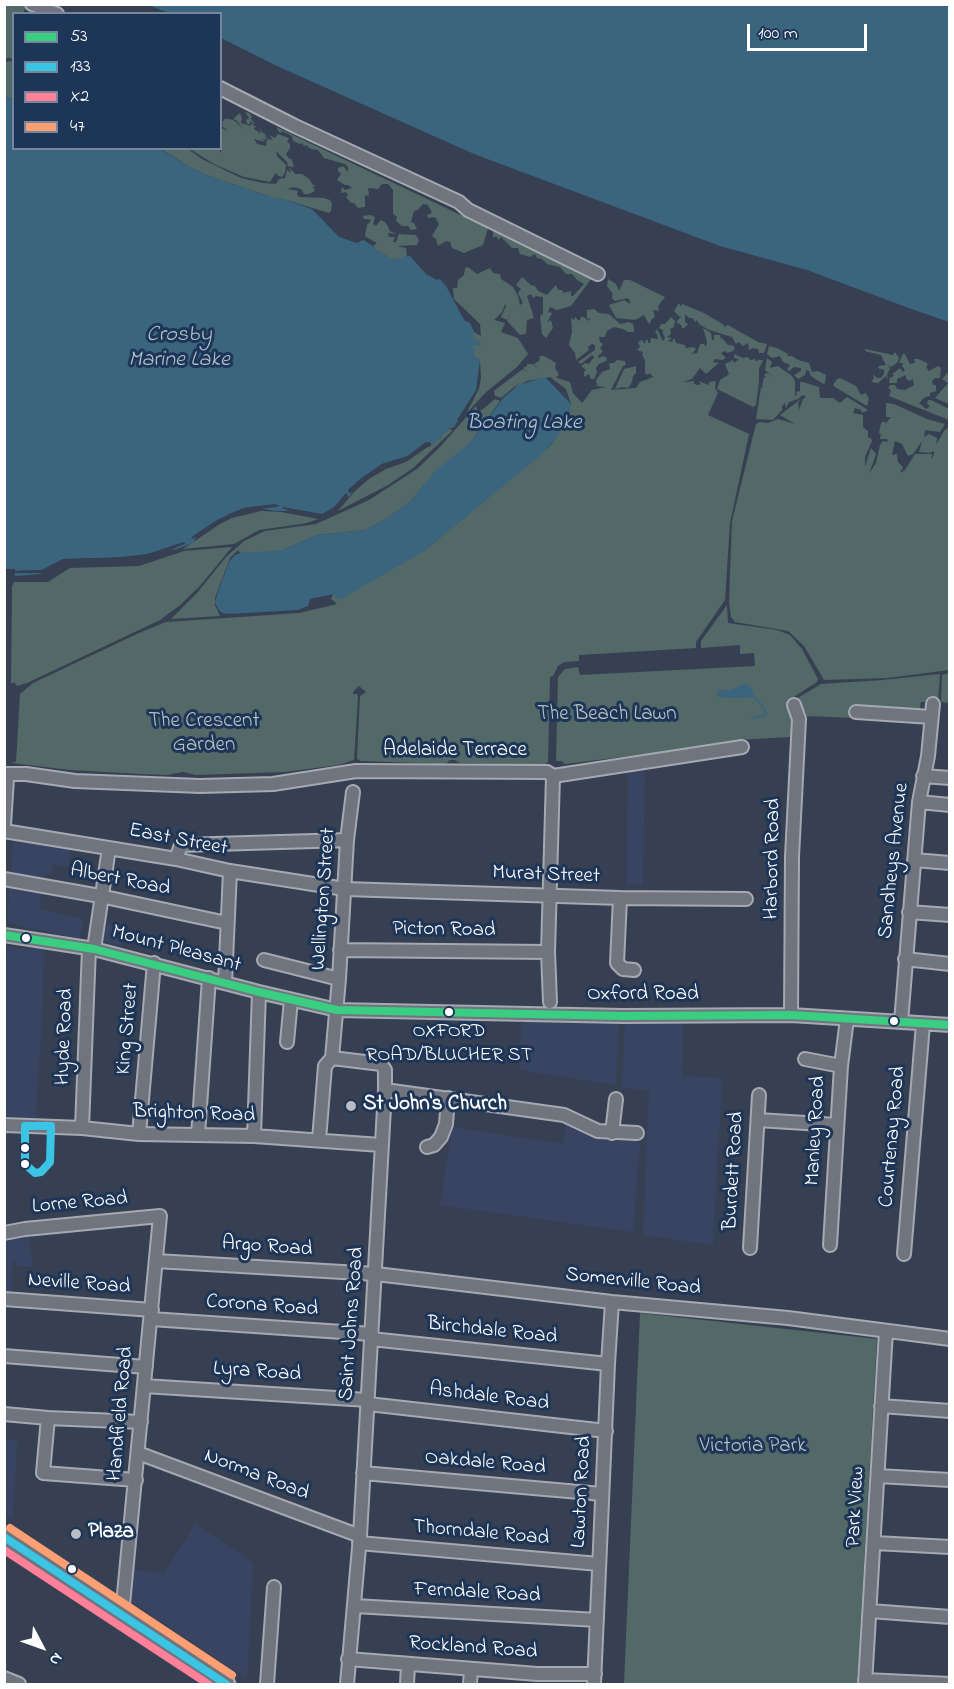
<!DOCTYPE html>
<style>
body{margin:0}
#map{position:relative;width:954px;height:1689px;overflow:hidden;background:#364052;font-family:"Indie Flower",sans-serif}
canvas{display:block}
.frame{position:absolute;inset:0;border:6px solid #fff;pointer-events:none}
.legend{position:absolute;left:12px;top:12px;width:210px;height:138px;box-sizing:border-box;background:#1d3557;border:2px solid #77869a;margin:0;padding:8px 10px;list-style:none;font-size:18px;color:#fff}
.legend li{display:flex;align-items:center;gap:12px;height:30px}
.legend b{width:30px;border:2px solid #77869a}
.north{position:absolute;left:12px;top:1617px;width:60px;height:60px;-webkit-text-stroke:4px #1d3557;paint-order:stroke;rotate:131deg;font-size:16px;font-weight:700;line-height:24px;text-align:center;color:#fff}
.north::after{content:'';display:block;margin:auto;width:21px;height:27px;background:#fff;clip-path:polygon(50% 0,100% 100%,50% 72%,0 100%)}
.scale{position:absolute;left:747px;top:24px;width:120px;height:27px;box-sizing:border-box;border:3px solid #fff;border-top:0;padding-left:8px;font-size:18px;line-height:21px;white-space:nowrap;color:#fff;-webkit-text-stroke:4px #1d3557;paint-order:stroke}
</style>
<div id="map">
<canvas width="954" height="1689"></canvas>
<div class="frame"></div>
<ul class="legend">
<li><b style="height:8px;background:#3ace82"></b>53</li>
<li><b style="height:8px;background:#3ac5e4"></b>133</li>
<li><b style="height:8px;background:#ff8098"></b>X2</li>
<li><b style="height:8px;background:#fd9f72"></b>47</li>
</ul>
<div class="north">N</div>
<div class="scale">100 m</div>
</div>
<script>
const c = document.querySelector('canvas').getContext('2d');
c.lineJoin = 'round';
function fill(path, color) {
  c.fillStyle = color;
  c.fill(path, 'evenodd');
}
function shape(rows) {
  const path = new Path2D();
  for (const r of rows) {
    path.moveTo(r[0], r[1]);
    for (let i = 2; i < r.length; i += 2) path.lineTo(r[i], r[i + 1]);
  }
  return path;
}
function trace(path, color, width, dash) {
  c.strokeStyle = color;
  c.lineWidth = width;
  c.lineCap = dash ? 'butt' : 'round';
  c.setLineDash(dash || []);
  c.stroke(path);
}
function label(font, color, halo, rows, align = 'center') {
  c.font = font + ' "Indie Flower",sans-serif';
  c.lineWidth = 6;
  c.setLineDash([]);
  c.textBaseline = 'middle';
  c.strokeStyle = halo;
  c.fillStyle = color;
  for (const [text, x, y, turn = 0] of rows) {
    c.save();
    c.translate(x, y);
    c.rotate((+turn || 0) * Math.PI / 180);
    c.textAlign = isNaN(turn) ? turn : align;
    if (halo) c.strokeText(text, 0, 0);
    c.fillText(text, 0, 0);
    c.restore();
  }
}
fill(shape([
 [645,768,643,885,626,884,628,770],
 [13,838,71,848,68,867,53,864,51,875,45,874,44,880,11,874],
 [13,885,42,891,39,909,84,919,79,939,8,923,9,888],
 [102,922,125,928,121,946,102,941,100,939],
 [7,947,44,950,42,1017,36,1118,5,1116,4,981],
 [521,1015,619,1017,616,1085,520,1070],
 [625,1022,683,1023,682,1076,722,1078,713,1245,643,1235,649,1091,622,1087],
 [567,1120,586,1130,637,1139,640,1147,633,1232,440,1205,452,1127,563,1144],
 [29,1236,33,1267,17,1266,13,1258,11,1294,5,1293,4,1240],
 [5,1440,17,1441,13,1519,7,1516,6,1521],
 [196,1524,253,1563,247,1679,131,1601,134,1570,164,1573]
]), '#394463');
fill(shape([
 [5,4,21,5,26,7,23,13,14,14,13,58,10,59,9,57,5,59],
 [13,61,13,100,5,96,4,62],
 [245,112,251,114,250,117,253,115,251,119,254,123,253,126,256,126,254,129,261,134,260,129,263,133,267,135,264,136,267,137,265,140,261,138,265,142,254,139,257,144,266,146,267,139,273,140,269,135,275,138,278,134,289,138,287,142,290,144,290,148,286,154,289,159,291,158,294,167,287,166,288,163,276,151,277,156,286,165,285,173,282,177,277,175,278,173,275,174,270,182,244,177,214,164,190,149,219,149,221,153,221,128,228,131,221,125,224,124,222,124,224,119,230,119,235,121,244,130,236,120,241,122,233,119,240,113,242,118,241,123,250,126,253,123,250,121,250,124,247,124,246,120,249,118],
 [276,127,488,228,483,245,464,253,452,248,450,242,446,241,438,246,436,239,432,236,439,224,435,217,428,218,427,215,432,213,428,205,423,204,418,210,414,211,411,222,414,223,417,229,411,230,408,226,402,226,396,221,397,217,393,214,393,190,388,184,382,184,378,189,368,188,369,195,365,196,365,207,358,208,354,203,351,203,346,197,348,195,346,192,341,193,342,187,345,190,352,188,348,185,345,185,337,180,341,174,338,171,338,168,343,166,348,172,348,167,345,164,324,158,318,150,311,149,306,145,304,146,302,143,300,144,293,141,292,136,282,131,280,133],
 [161,149,188,149,202,159,241,178,263,183,276,184,279,179,285,178,287,170,291,173,289,167,295,174,302,174,309,179,313,185,316,185,313,187,315,191,309,194,304,194,301,189,294,187,287,189,298,191,297,194,299,197,324,198,330,200,332,203,331,211,329,213,283,199,274,198,217,179,193,169],
 [370,215,375,217,373,224,376,226,381,220,386,223,390,231,396,234,388,233,389,237,395,237,393,242,396,242,399,234,416,235,419,240,417,245,397,246,406,248,407,257,392,260,384,254,377,251,373,246,377,243,366,237,365,235,367,225,371,221,369,219,364,219,363,216],
 [493,231,592,278,571,306,557,310,550,307,548,312,552,313,547,323,551,320,553,328,546,338,542,334,540,316,543,314,543,297,536,296,533,298,531,294,527,296,534,318,527,320,526,334,520,335,507,321,512,310,507,320,501,317,506,306,505,304,502,312,494,320,505,323,501,332,518,338,528,354,517,367,485,393,466,414,479,389,481,378,480,360,473,356,474,346,476,344,480,346,480,342,474,339,474,332,481,336,480,324,454,299,453,288,457,288,458,280,464,275,465,268,468,267,477,274,490,268,493,273,500,274,501,279,513,287,518,296,520,305,523,303,518,293,521,289,516,285,522,277,531,285,535,286,538,291,547,295,556,285,558,290,562,290,564,293,571,291,571,296,573,296,584,284,577,280,572,274,566,274,560,267,547,264,542,259,537,258,535,254,530,257,520,254,518,248,512,248,501,237,499,240,496,236,493,238],
 [608,279,616,284,619,291,624,280,630,280,665,297,658,306,659,311,653,310,655,317,651,320,651,322,649,324,644,315,635,320,616,318,609,305,624,300,630,304,630,301,628,298,615,301,612,298,613,294,607,286],
 [679,303,681,307,682,304,704,313,724,325,724,327,728,325,758,342,767,344,764,353,759,353,758,349,753,348,749,350,748,343,743,346,739,342,736,344,732,337,709,330,699,324,697,320,695,322,693,318,689,318,685,314,685,322,688,324,683,329,681,325,676,322,682,316,680,317,674,311],
 [594,309,599,313,609,314,620,324,629,322,633,324,634,328,634,332,628,332,623,329,614,327,607,331,605,337,599,337,600,342,603,344,600,348,603,351,598,356,599,358,603,356,607,358,606,361,599,364,596,368,597,372,594,379,591,379,589,374,584,377,584,372,586,370,581,366,585,363,589,364,594,357,592,355,581,364,578,362,595,350,595,345,592,344,588,347,589,350,576,360,575,353,569,345,572,332,571,318,574,320,575,317,579,321,582,316,589,321,590,318,587,319,587,310],
 [671,317,675,321,674,327,670,329,671,334,667,337,672,338,668,341,672,342,674,338,676,343,685,345,686,348,693,347,696,349,693,353,691,353,692,354,697,353,700,344,704,344,706,347,707,341,703,328,711,333,712,340,714,340,714,335,720,335,721,339,722,338,728,345,732,345,735,348,733,351,727,353,725,351,721,353,726,358,722,360,715,359,713,362,719,363,706,374,700,368,692,379,683,382,694,381,694,384,698,385,701,384,698,381,709,385,709,382,716,381,715,388,718,393,708,415,749,434,730,523,725,600,696,642,696,648,579,655,579,661,564,662,558,666,553,676,550,677,548,762,544,765,460,763,455,760,450,760,446,764,361,761,357,759,360,696,366,692,359,686,353,692,353,694,357,694,358,697,354,760,338,765,285,772,196,775,183,772,167,775,141,774,70,770,13,763,12,762,16,762,20,694,33,683,139,633,166,622,299,613,337,604,331,599,333,594,424,551,550,446,562,428,571,404,566,389,550,377,527,381,513,389,520,382,501,398,495,396,494,391,499,387,523,369,529,373,523,368,527,366,527,364,533,364,538,369,534,364,539,361,540,356,544,356,556,363,555,368,559,375,556,377,557,378,570,382,573,393,582,403,592,390,606,387,597,386,596,380,602,372,610,369,609,363,614,363,617,360,625,361,626,365,623,366,611,390,636,388,640,382,653,377,650,373,647,375,645,373,645,360,642,355,643,352,637,350,640,347,638,342,642,340,645,344,646,340,648,340,648,343,650,343,651,338,658,339,657,334,655,333,657,329,663,341,665,338,662,332,664,331,659,328,661,324,665,324],
 [769,346,777,348,788,354,787,356,792,356,798,360,809,363,812,372,818,371,826,375,825,383,823,384,811,376,809,371,806,370,805,375,798,379,794,375,801,371,801,368,794,367,789,371,787,370,790,365,783,362,780,356,772,358,767,354],
 [865,349,893,355,895,352,899,358,897,363,891,367,887,365,890,368,887,375,888,380,886,376,878,383,871,382,874,378,873,374,877,378,881,378,884,374,884,370,878,368,879,366,886,365,881,355,865,351],
 [734,354,743,358,748,357,750,360,755,359,756,362,758,360,763,360,759,369,759,382,756,405,753,407,717,389,720,380,729,374,725,364,733,360,734,363,739,359,734,358],
 [903,354,905,354,910,364,915,363,914,359,918,359,927,363,928,365,926,367,929,371,938,366,941,368,940,378,935,378,932,381,933,385,936,385,936,391,930,393,930,396,925,397,919,403,926,409,930,406,927,404,928,400,931,400,949,409,949,407,949,420,889,396,891,391,888,387,891,385,895,385,897,389,905,390,914,385,913,379,910,381,906,379,906,375,897,379,897,383,889,383,890,378,894,376,892,374,900,368,903,372,905,370,902,366,903,363,899,363],
 [767,358,772,362,770,368,778,366,792,376,795,381,795,396,797,395,796,392,800,391,800,382,803,382,819,387,820,398,833,398,840,403,847,397,868,410,862,413,861,410,855,408,853,413,863,415,863,427,868,431,868,438,871,438,872,441,865,457,865,467,871,448,876,454,869,474,876,463,880,445,883,441,888,442,887,439,880,439,881,434,879,433,881,423,884,421,886,423,891,417,886,417,886,403,894,404,927,419,945,424,940,432,925,430,924,437,929,434,937,438,936,445,944,431,949,426,949,670,888,678,824,680,804,646,788,631,735,622,731,617,729,603,732,521,756,424,760,422,768,423,778,419,795,424,780,415,801,399,798,403,799,410,803,399,806,397,803,395,798,399,789,402,786,408,785,403,782,406,782,410,773,420,756,419,761,387,764,388,762,386,764,377,766,378,764,374,768,373,774,377,765,370],
 [895,441,902,444,908,456,913,454,922,441,919,452,929,453,934,451,934,454,931,460,932,454,915,454,905,470,900,473,903,467,898,462,897,454,892,455],
 [636,366,636,373,633,376,632,382,628,388,622,387,615,389,624,369],
 [949,371,949,404,935,398,948,383,942,379],
 [840,378,856,386,861,395,866,393,869,399,867,406,835,387,833,385,837,379],
 [495,399,500,401,470,443,424,485,411,501,388,518,365,530,317,535,283,550,272,552,240,553,238,550,230,558,215,598,215,605,220,616,171,619,197,593,227,556,244,541,265,531,316,524,369,500,417,469,440,447,476,406,478,413],
 [448,429,453,430,413,468,388,485,338,511,355,491,369,479,386,469,406,462,438,440],
 [261,511,281,512,318,519,307,523,259,530,234,544,183,549,220,524,232,518],
 [232,547,199,587,180,605,160,620,27,683,17,686,14,682,12,684,11,683,12,587,14,582,48,582,70,568,139,566,184,551],
 [727,605,728,623,777,630,790,635,802,649,818,679,817,682,792,698,791,737,735,740,655,753,565,764,562,761,556,761,558,677,565,669,578,667,580,675,755,666,754,653,740,654,740,645,701,648,701,641],
 [949,673,949,703,941,702,942,675],
 [939,674,940,675,938,702,921,702,919,713,855,710,854,718,806,716,806,711,804,716,798,700,796,699,821,684,882,680],
 [640,1313,877,1339,857,1684,624,1684]
]), '#526968');
fill(shape([
 [148,5,949,5,949,322,906,307,807,270,720,246,474,154,277,66,221,38,220,14,169,13],
 [4,96,13,100,14,148,160,149,193,169,217,179,274,198,283,199,312,209,339,237,357,243,363,240,373,246,377,251,384,254,392,260,410,256,426,274,437,280,440,279,446,286,462,316,465,321,470,323,474,332,474,339,480,342,481,347,476,344,474,346,474,356,480,360,476,390,457,420,458,421,454,427,448,429,434,444,431,446,430,442,426,442,408,456,382,464,359,480,348,490,350,493,355,489,349,497,346,493,334,507,322,514,283,507,282,508,290,511,275,511,260,508,279,507,268,505,244,508,217,520,193,536,192,539,196,537,193,543,174,550,171,549,185,544,184,542,148,554,130,557,63,559,42,570,16,571,16,573,43,573,40,574,5,577],
 [545,377,571,404,564,423,556,438,542,454,424,551,341,599,336,598,334,594,310,599,308,606,298,610,228,614,222,613,218,609,215,602,217,595,229,562,235,555,242,553,283,550,317,535,365,530,388,518,411,501,436,470,470,443,504,397,519,385],
 [743,684,747,684,752,688,753,694,750,698,722,698,717,696,718,690,732,690]
]), '#3b647e');
fill(shape([
 [426,442,430,442,431,446,428,447,427,445,411,457,384,466,361,482,355,491,350,493,348,491,359,480,382,464,408,456],
 [275,504,280,506,246,511,230,516,191,539,193,536,229,514,244,508],
 [184,542,185,543,171,550,146,558,111,561,63,562,46,572,15,573,15,579,5,579,5,569,15,569,15,571,42,570,63,559,111,558,148,554]
]), '#364052');
trace(shape([
 [752,718,764,716,766,713,761,704,752,695]
]), '#3b647e', 2);
const minor = shape([
 [32,4,57,14],
 [220,88,295,126,459,202,468,210,598,274],
 [856,712,931,717],
 [4,774,26,774,75,781,200,786,273,784,356,771,547,772,553,776],
 [553,776,742,747],
 [923,776,950,778],
 [919,802,950,805],
 [4,825,7,779,5,774],
 [4,831,176,859,230,871,345,889,620,898,746,899],
 [176,859,181,845,347,840],
 [914,860,950,863],
 [4,879,100,896,227,923],
 [620,898,617,963,623,969,634,970],
 [909,912,950,915],
 [4,935,94,949,259,992,337,1010,623,1016,791,1015,950,1025],
 [94,949,109,848],
 [340,950,548,952],
 [905,959,950,964],
 [264,960,339,979],
 [225,983,230,871],
 [550,1002,548,952,553,776],
 [791,1015,792,857,799,719,794,705],
 [901,1022,919,802,928,756,933,704],
 [287,1042,291,1000],
 [805,1059,841,1066],
 [385,1090,564,1115,598,1131,637,1133],
 [758,1120,837,1125],
 [4,1125,82,1128,139,1134,254,1136,381,1145],
 [82,1128,89,948],
 [612,1133,616,1099],
 [139,1134,154,963],
 [198,1135,209,978],
 [254,1136,259,992],
 [319,1140,325,1066,332,1058],
 [427,1147,434,1145,441,1137,446,1124,448,1098],
 [4,1233,25,1229,160,1216,122,1615],
 [830,1245,841,1066,847,1019],
 [750,1248,759,1095],
 [904,1254,923,1024],
 [156,1261,376,1274,612,1302,788,1318,950,1339],
 [4,1299,152,1310],
 [151,1319,372,1334],
 [371,1339,608,1364],
 [4,1356,146,1367],
 [144,1386,368,1400],
 [368,1404,606,1431],
 [881,1406,950,1411],
 [4,1414,48,1418,141,1422],
 [48,1418,43,1473,136,1480],
 [138,1453,360,1536],
 [363,1473,602,1494],
 [878,1476,950,1480],
 [359,1543,599,1564],
 [875,1543,950,1547],
 [355,1606,597,1620],
 [870,1611,950,1617],
 [348,1659,537,1674,595,1674],
 [4,1678,19,1684],
 [865,1680,950,1684],
 [267,1684,274,1587],
 [347,1684,360,1536,385,1090,385,1070,381,1064,332,1058,339,979,347,840,353,792],
 [407,1684,408,1665],
 [470,1684,471,1669],
 [594,1684,608,1364,612,1302],
 [865,1684,886,1331]
]);
const highway = shape([
 [4,1537,226,1684]
]);
trace(minor, '#a5a9b1', 16);
trace(highway, '#a5a9b1', 21);
trace(minor, '#6f747e', 12);
trace(highway, '#6f747e', 16);
trace(shape([
 [4,935,94,949,259,992,337,1010,623,1016,791,1015,950,1025]
]), '#3ace82', 8);
trace(shape([
 [25,1126,51,1126,50,1162,41,1172,35,1173,25,1164,25,1126],
 [4,1537,226,1684]
]), '#3ac5e4', 8);
trace(shape([
 [4,1550,208,1684]
]), '#ff8098', 8);
trace(shape([
 [10,1528,232,1675]
]), '#fd9f72', 8);
for (const [x, y, r, color] of [
 [26,938,5,"#fff"],
 [449,1012,5,"#fff"],
 [894,1021,5,"#fff"],
 [351,1106,6,"#b9bcc2"],
 [25,1148,5,"#fff"],
 [25,1164,5,"#fff"],
 [76,1534,6,"#b9bcc2"],
 [72,1569,5,"#fff"]
]) {
  const dot = new Path2D();
  dot.arc(x, y, r, 0, 2 * Math.PI);
  c.fillStyle = color;
  c.fill(dot);
  trace(dot, '#1d3557', 2);
}
label('20px', '#fff', '#1d3557', [
 ["OXFORD",449,1033],
 ["ROAD/BLUCHER ST",449,1057]
]);
label('21px', '#bbc5c4', '#1d3557', [
 ["The Beach Lawn",607,716],
 ["The Crescent",204,723],
 ["Garden",204,747],
 ["Victoria Park",753,1448]
]);
label('21px', '#fff', '#1d3557', [
 ["Adelaide Terrace",455,752],
 ["East Street",178,841,11],
 ["Harbord Road",774,859,-89],
 ["Sandheys Avenue",895,861,-84],
 ["Murat Street",546,876,2],
 ["Albert Road",120,881,11],
 ["Wellington Street",325,899,-86],
 ["Picton Road",444,931,1],
 ["Mount Pleasant",176,950,15],
 ["Oxford Road",643,996],
 ["King Street",129,1029,-85],
 ["Hyde Road",66,1037,-88],
 ["Brighton Road",194,1115,2],
 ["Manley Road",817,1131,-87],
 ["Courtenay Road",894,1137,-85],
 ["Burdett Road",735,1171,-87],
 ["Lorne Road",80,1204,-5],
 ["Argo Road",267,1248,4],
 ["Somerville Road",633,1283,6],
 ["Neville Road",79,1285,4],
 ["Corona Road",262,1307,4],
 ["Saint Johns Road",353,1324,-86],
 ["Birchdale Road",492,1332,6],
 ["Lyra Road",257,1373,4],
 ["Ashdale Road",489,1398,7],
 ["Handfield Road",122,1414,-85],
 ["Oakdale Road",485,1464,5],
 ["Norma Road",256,1476,21],
 ["Lawton Road",583,1492,-87],
 ["Park View",857,1507,-87],
 ["Thorndale Road",481,1534,5],
 ["Ferndale Road",477,1594,3],
 ["Rockland Road",473,1649,4]
]);
label('bold 21px', '#fff', '#1d3557', [
 ["St John's Church",363,1106],
 ["Plaza",88,1534]
], 'left');
label('italic 22px', '#b1c3cd', '#1d3557', [
 ["Crosby",179,336],
 ["Marine Lake",179,361],
 ["Boating Lake",524,424]
]);
</script>
